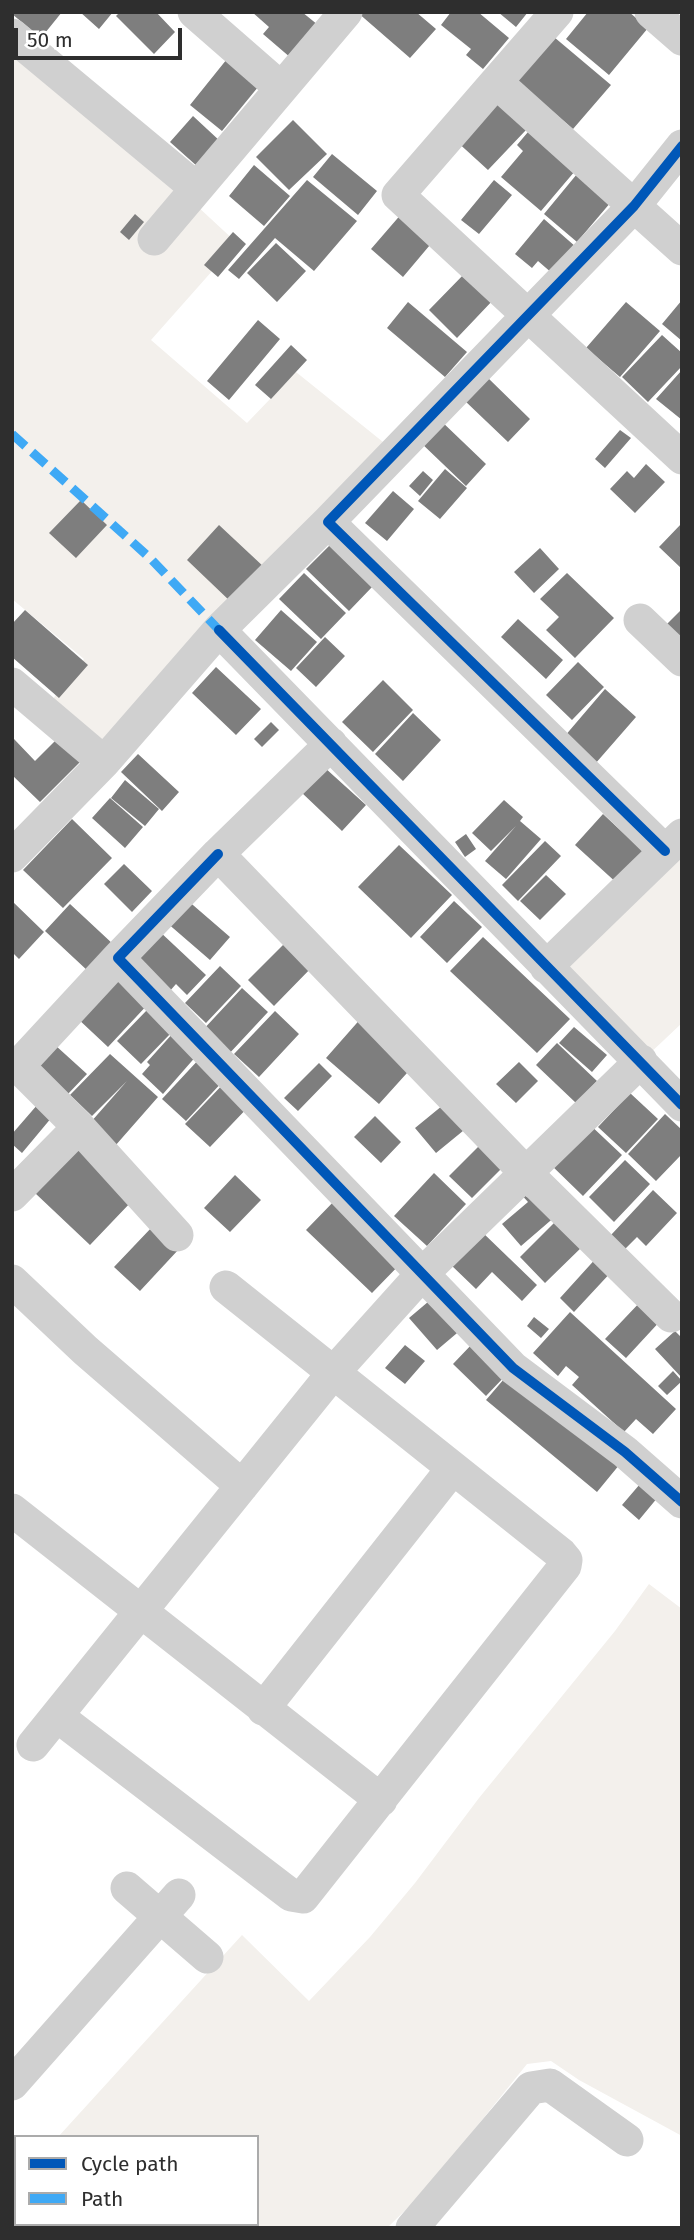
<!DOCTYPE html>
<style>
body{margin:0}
#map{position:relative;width:694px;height:2240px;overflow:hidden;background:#fff;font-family:"Fira Sans",sans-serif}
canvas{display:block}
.frame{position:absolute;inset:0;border:14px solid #2e2e2e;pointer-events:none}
.legend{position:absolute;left:14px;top:2135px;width:245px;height:91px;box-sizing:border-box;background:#fff;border:2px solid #ababab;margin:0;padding:9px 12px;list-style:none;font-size:21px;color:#2e2e2e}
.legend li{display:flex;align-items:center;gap:14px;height:35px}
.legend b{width:35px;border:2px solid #ababab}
.scale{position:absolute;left:14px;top:28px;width:168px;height:32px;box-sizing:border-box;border:4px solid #2e2e2e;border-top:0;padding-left:9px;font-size:21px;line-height:24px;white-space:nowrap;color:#2e2e2e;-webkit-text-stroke:5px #fff;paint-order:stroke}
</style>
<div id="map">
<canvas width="694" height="2240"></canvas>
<div class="frame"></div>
<ul class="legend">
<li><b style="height:9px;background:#0057b8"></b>Cycle path</li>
<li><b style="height:9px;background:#3fa9f5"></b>Path</li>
</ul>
<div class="scale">50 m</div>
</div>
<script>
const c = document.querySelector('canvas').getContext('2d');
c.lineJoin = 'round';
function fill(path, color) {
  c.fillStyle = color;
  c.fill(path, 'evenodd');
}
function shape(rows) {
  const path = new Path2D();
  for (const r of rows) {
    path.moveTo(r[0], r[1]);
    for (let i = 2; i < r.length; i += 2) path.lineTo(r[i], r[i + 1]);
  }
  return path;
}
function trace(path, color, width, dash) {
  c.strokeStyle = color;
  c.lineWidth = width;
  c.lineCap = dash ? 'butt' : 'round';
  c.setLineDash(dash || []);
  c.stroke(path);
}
fill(shape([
 [12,53,183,193,237,243,151,340,247,423,296,372,388,446,102,744,52,700,84,659,12,599],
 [682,847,682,1023,646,1057,560,972],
 [649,1584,682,1609,682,2136,579,2080,551,2061,527,2064,424,2192,387,2228,38,2228,34,2224,257,2224,257,2137,58,2137,242,1935,309,2001,370,1937,415,1883,479,1798,615,1631]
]), '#f3f0ec');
fill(shape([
 [13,12,62,12,41,38,12,14],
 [80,12,113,12,99,29],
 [120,12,156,12,175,32,154,54,116,16],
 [252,12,302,12,318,25,291,58,263,34,269,27],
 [357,12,416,12,436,29,410,58],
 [451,12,478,12,509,38,483,69,466,55,471,49,441,25],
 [498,12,528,12,516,27],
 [588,12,629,12,648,28,609,75,566,39],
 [554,37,611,85,573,129,517,81],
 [231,54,263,81,222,131,190,105],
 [491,98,526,130,488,170,454,139],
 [193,116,221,142,198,167,170,142],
 [293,120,327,154,289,190,256,157],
 [528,132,575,171,541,211,501,177,523,151,517,145],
 [332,154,377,191,358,215,313,177],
 [254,165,290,196,264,226,229,196],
 [577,174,611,202,577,242,544,214],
 [307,180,357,221,314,271,275,238,239,279,228,270],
 [494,180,512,195,479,234,461,220],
 [403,212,435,239,403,277,371,249],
 [135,214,144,222,129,240,120,232],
 [544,219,576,247,553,274,538,261,532,268,515,254],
 [233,232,246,244,218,277,204,265],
 [276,243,306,271,277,302,247,273],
 [467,271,495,298,457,338,429,310],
 [682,300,682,341,662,324],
 [408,302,467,352,445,377,387,328],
 [626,302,660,331,620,377,586,348],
 [258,320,280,339,229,400,207,381],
 [662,335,682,353,682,366,648,402,622,377],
 [291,345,307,360,271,399,255,385],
 [682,370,682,420,656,399],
 [487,377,530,419,508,442,464,400],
 [439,419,486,464,466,486,419,441],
 [620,430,631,438,605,468,595,459],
 [646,464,665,482,635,513,610,489,627,471,634,478],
 [445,469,467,488,440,519,418,501],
 [423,471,433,480,420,496,409,486],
 [393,491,414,509,387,541,365,523],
 [81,500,107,525,76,558,49,533],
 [682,523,682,569,659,547],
 [219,525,265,568,232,603,187,560],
 [330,545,373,586,349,611,306,569],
 [540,548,559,569,534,593,514,572],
 [304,573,346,613,321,639,279,599],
 [567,573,614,618,575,658,546,630,559,617,540,599],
 [682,609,682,640,666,625],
 [25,610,88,665,59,698,12,657,12,624],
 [281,610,317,642,291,671,255,640],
 [518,619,563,660,546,679,501,637],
 [325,637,345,656,316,687,296,668],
 [578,662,604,687,572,720,546,695],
 [216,667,261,709,236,735,192,693],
 [383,680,413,710,373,752,342,722],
 [605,689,636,717,595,764,564,737],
 [413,713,441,740,403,781,375,754],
 [271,722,279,730,262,747,254,739],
 [59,737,82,760,40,802,12,775,12,741,14,739,35,761],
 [138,754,179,792,162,811,121,772],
 [324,767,366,805,342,831,301,792],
 [125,780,159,809,145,826,111,798],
 [110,798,143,827,125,848,92,818],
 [504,800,523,817,520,821,541,839,506,879,485,861,516,826,491,851,472,833],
 [603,814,647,855,619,885,575,845],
 [72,819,112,858,63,908,23,870],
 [466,834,476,849,465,857,455,842],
 [545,841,561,856,518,901,502,885],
 [399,845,452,895,411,938,358,887],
 [124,864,152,891,132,912,104,884],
 [546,875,566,894,540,920,520,901],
 [186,899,230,937,210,960,166,922],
 [12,901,44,932,19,959,12,952],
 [454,901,482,927,447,963,420,937],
 [70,904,114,945,89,972,45,931],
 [158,930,206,975,187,995,176,984,169,992,132,957],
 [483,937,570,1019,537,1053,450,971],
 [290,938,316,963,274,1006,248,980],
 [220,966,241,986,206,1023,185,1003],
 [118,972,150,1002,108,1047,76,1017],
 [242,988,268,1012,227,1056,201,1032],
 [148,1009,172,1032,141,1064,117,1041],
 [275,1011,299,1034,259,1077,234,1054],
 [363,1016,416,1063,379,1104,326,1058],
 [574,1027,607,1055,592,1072,559,1043],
 [174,1032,198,1054,163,1094,142,1074,150,1065,147,1062],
 [557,1043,597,1081,576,1103,536,1065],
 [55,1045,87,1074,67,1095,36,1065],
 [110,1054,158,1097,115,1146,90,1123,127,1081,92,1116,70,1095],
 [201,1057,225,1079,186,1121,162,1099],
 [519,1062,538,1081,516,1103,496,1084],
 [319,1063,332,1076,298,1111,284,1098],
 [227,1080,252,1103,210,1147,185,1124],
 [630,1093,658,1119,626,1153,598,1127],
 [448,1101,469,1126,436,1153,415,1128],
 [38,1104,52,1117,22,1153,12,1144,12,1134],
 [665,1114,682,1130,682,1154,656,1181,628,1154],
 [375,1116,401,1142,381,1163,354,1137],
 [587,1122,622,1155,583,1196,548,1162],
 [488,1137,511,1159,472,1198,449,1176],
 [78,1149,132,1201,90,1245,35,1193],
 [625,1160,650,1184,614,1222,589,1197],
 [434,1173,466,1204,427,1246,394,1216],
 [235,1175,261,1200,230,1232,204,1208],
 [653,1190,677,1213,646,1246,637,1237,625,1249,611,1235],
 [519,1192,557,1215,521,1246,502,1224,528,1202],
 [339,1196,405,1259,372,1293,306,1230],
 [560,1217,586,1243,545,1283,520,1257],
 [153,1226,179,1249,140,1291,114,1267],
 [481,1231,537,1285,522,1301,492,1272,476,1289,450,1264],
 [599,1255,614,1269,574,1312,560,1298],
 [435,1296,463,1328,437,1350,409,1318],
 [643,1299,663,1318,626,1358,605,1339],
 [570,1312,676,1409,653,1434,636,1419,624,1432,572,1385,579,1377,566,1366,558,1376,533,1353],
 [534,1317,549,1329,541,1338,527,1326],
 [675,1331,682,1338,682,1378,655,1349],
 [473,1343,506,1375,486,1396,453,1364],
 [405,1345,425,1361,405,1384,385,1368],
 [673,1371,682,1381,667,1395,658,1386],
 [510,1372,620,1464,597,1492,486,1400],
 [646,1477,663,1491,639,1520,622,1505]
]), '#7e7e7e');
trace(shape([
 [194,12,281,88],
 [651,12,682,39],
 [12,35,196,188],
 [496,82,557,12],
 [154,239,346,12],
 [682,249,496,82,398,195,682,458],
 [640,620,682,660],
 [219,630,682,1105],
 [12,684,104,762,219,630,328,522],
 [331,744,218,854,526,1173,671,1316],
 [665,851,328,522,634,206,682,146],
 [218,854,118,958,513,1368,625,1452,682,1502],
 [12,856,104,762],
 [118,958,18,1066,79,1127,177,1235],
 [546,967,682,835],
 [12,1195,79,1127],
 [12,1281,85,1350,242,1486],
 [12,1510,381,1800],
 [263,1709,453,1468],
 [57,1716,291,1895,303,1897,565,1566,566,1560,561,1554,226,1287],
 [33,1745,333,1373,423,1273,641,1061],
 [127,1888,207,1957],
 [12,2084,179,1895],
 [412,2228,531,2088,550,2085,627,2140]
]), '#d0d0d0', 33);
trace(shape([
 [12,434,150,558,219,630]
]), '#3fa9f5', 9, [18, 9]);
trace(shape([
 [219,630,682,1105],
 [665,851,328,522,634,206,682,146],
 [218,854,118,958,513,1368,625,1452,682,1502]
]), '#0057b8', 10);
</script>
